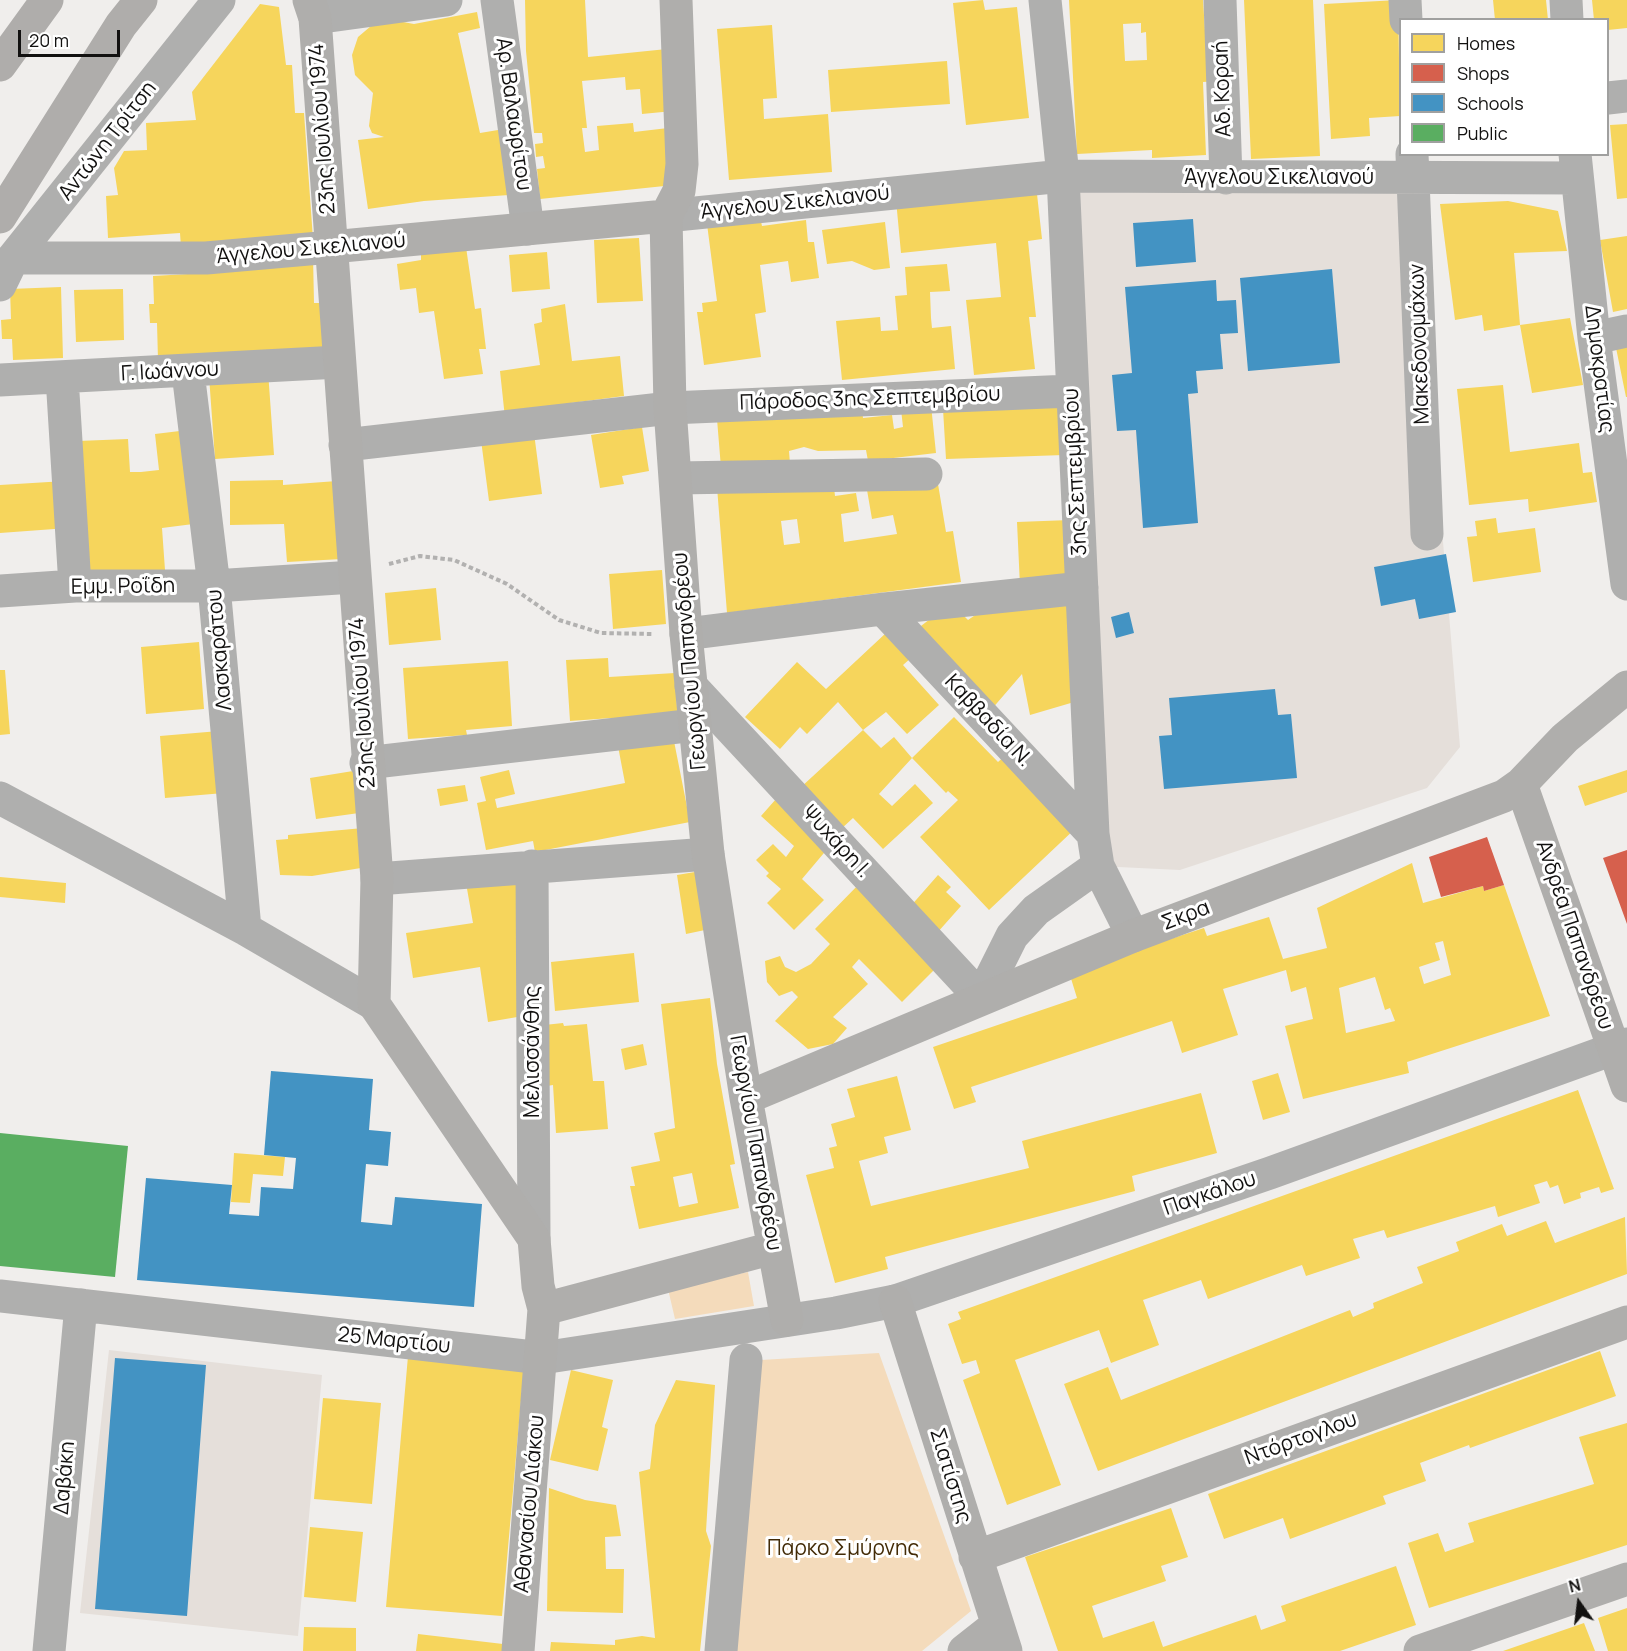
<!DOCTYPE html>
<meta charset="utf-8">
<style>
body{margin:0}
#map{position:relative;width:1627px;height:1651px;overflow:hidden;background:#f0eeec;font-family:Manrope,sans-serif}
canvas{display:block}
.legend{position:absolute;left:1399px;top:18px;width:210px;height:138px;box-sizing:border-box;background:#fff;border:2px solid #a0a09f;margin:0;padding:8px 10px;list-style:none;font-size:18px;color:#121110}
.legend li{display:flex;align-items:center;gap:12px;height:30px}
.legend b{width:30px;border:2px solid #a0a09f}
.north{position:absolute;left:1549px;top:1573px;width:60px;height:60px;-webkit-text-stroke:4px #fff;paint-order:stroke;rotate:346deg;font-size:16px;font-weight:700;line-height:24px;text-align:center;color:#121110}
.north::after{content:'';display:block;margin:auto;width:21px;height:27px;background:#121110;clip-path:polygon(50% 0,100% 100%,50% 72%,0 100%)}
.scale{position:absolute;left:18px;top:30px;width:102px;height:27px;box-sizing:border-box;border:3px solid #121110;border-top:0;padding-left:8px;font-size:18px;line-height:21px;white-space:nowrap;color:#121110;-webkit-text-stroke:4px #fff;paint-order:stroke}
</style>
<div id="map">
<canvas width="1627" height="1651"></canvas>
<ul class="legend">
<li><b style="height:16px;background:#f6d55c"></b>Homes</li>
<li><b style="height:16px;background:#d6604d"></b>Shops</li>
<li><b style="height:16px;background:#4393c3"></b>Schools</li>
<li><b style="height:16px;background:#5aae61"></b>Public</li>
</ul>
<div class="north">N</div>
<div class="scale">20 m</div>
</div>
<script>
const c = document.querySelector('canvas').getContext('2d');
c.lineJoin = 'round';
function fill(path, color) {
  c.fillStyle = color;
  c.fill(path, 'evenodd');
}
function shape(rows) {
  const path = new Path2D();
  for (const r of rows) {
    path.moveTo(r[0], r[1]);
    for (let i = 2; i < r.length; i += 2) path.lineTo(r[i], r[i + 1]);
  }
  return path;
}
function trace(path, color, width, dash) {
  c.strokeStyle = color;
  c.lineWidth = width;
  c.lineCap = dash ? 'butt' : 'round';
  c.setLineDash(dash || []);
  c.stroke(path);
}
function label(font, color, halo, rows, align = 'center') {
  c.font = font + ' Manrope,sans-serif';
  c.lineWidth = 6;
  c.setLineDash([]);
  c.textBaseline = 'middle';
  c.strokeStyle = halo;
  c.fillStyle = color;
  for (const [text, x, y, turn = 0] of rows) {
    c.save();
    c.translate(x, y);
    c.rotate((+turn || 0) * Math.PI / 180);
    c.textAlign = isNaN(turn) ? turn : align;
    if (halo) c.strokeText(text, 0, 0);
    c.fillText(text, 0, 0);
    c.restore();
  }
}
fill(shape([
 [1063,176,1413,179,1460,747,1427,788,1180,870,1098,866],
 [109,1350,322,1375,298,1636,80,1613]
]), '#e5dfda');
fill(shape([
 [748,1272,754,1306,675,1319,668,1289],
 [879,1353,971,1611,922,1651,734,1651,761,1360]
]), '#f4dbbb');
fill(shape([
 [525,0,585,0,588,57,667,49,673,111,642,114,640,89,626,90,625,77,582,81,587,128,582,128,585,152,599,150,597,126,633,123,634,132,668,128,674,185,540,199,537,169,545,168,543,156,536,157,535,144,543,143,542,133,534,133,526,51],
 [983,0,985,10,1017,7,1029,118,966,125,953,3],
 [1069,0,1203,0,1205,30,1218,81,1203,82,1206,155,1152,158,1152,150,1077,154],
 [1141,23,1141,33,1146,32,1147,60,1125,61,1123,24],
 [1244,0,1313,0,1320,156,1251,159],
 [1398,0,1400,116,1369,118,1370,136,1331,139,1324,4],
 [1493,0,1546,0,1548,20,1495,20],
 [1592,0,1627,0,1627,28,1608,30,1608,20,1594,20],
 [260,4,279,7,286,65,292,65,295,113,304,113,313,239,181,247,180,233,108,238,106,196,118,195,114,168,124,151,147,150,146,123,196,120,192,92],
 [477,12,480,28,458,33,480,133,504,129,509,195,424,201,368,209,358,140,384,137,372,133,369,126,373,93,355,75,352,55,358,37,371,26,392,20,414,24],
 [772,25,777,98,763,99,764,119,828,114,832,172,729,180,717,29],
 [947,61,950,104,831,112,828,70],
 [1627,124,1627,198,1617,199,1610,125],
 [1037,194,1042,239,1028,241,1036,317,1029,317,1035,369,974,375,966,300,1001,297,996,243,901,253,896,200],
 [1508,201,1558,211,1567,251,1514,253,1520,325,1570,318,1583,385,1532,393,1520,325,1484,331,1482,315,1455,320,1440,204],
 [760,217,762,226,806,220,808,242,814,242,819,278,791,282,788,261,760,265,766,312,755,314,761,357,704,365,697,312,703,312,702,303,717,301,707,224],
 [885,222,890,268,874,270,852,261,827,264,822,230],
 [1627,236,1627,309,1613,312,1600,240],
 [639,238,643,301,597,303,594,240],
 [466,247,475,309,481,308,486,349,479,349,483,374,444,379,434,311,419,313,416,288,400,290,397,264,421,260,421,254],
 [547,252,550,289,512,292,509,255],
 [313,256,314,303,330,303,332,353,158,360,157,323,150,323,149,304,154,304,153,276,188,274],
 [947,264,950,291,930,292,931,318,932,328,951,326,955,369,842,380,836,321,880,317,881,331,898,330,895,296,907,295,905,267],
 [61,287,63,358,13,360,12,339,2,339,1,320,11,319,10,289],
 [123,289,124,340,76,342,74,290],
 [565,304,572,361,620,356,624,396,571,403,505,418,500,371,540,365,534,324,542,322,541,309],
 [1627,335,1627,397,1626,397,1614,338],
 [268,371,274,455,215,459,209,376],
 [1503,385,1510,452,1579,443,1583,473,1592,472,1597,502,1529,512,1528,499,1469,505,1457,389],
 [1062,402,1064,455,946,459,943,409],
 [931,405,936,453,868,461,866,450,818,451,804,447,789,451,790,464,721,468,717,419,862,410,863,418,892,415,894,429,903,427,901,409],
 [642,427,649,471,622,476,624,484,600,488,591,435],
 [188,430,201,523,162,528,165,570,85,575,78,441,128,439,130,472,141,472,159,470,155,434],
 [534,433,542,494,489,501,481,440],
 [937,478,946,532,953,531,961,582,727,613,717,487,833,479,835,496,856,493,859,511,841,514,844,542,897,534,893,515,872,519,867,490],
 [797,519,800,543,784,545,781,521],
 [283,480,283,485,337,481,342,559,287,562,284,524,230,525,230,481],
 [65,481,68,528,0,533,0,485],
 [1496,518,1498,533,1535,528,1541,572,1473,582,1467,537,1477,536,1475,521],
 [1070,520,1072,583,1020,586,1017,522],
 [662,570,666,624,613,629,609,574],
 [436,588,441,640,389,645,385,593],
 [1073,596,1081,700,1030,715,1022,674,991,710,917,629,951,603,968,620,987,607],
 [887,632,911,658,903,665,939,705,907,734,886,712,863,730,881,748,894,737,912,758,879,794,892,806,915,784,933,803,883,849,853,818,840,830,800,788,863,730,838,702,807,734,800,727,780,749,745,717,797,662,826,689],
 [199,642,204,709,146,714,141,647],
 [608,658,609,677,675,673,678,725,611,718,570,721,566,660],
 [508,661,512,726,466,730,467,735,408,739,403,668],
 [0,670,5,670,10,734,0,735],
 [954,717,998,762,1007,754,1077,827,989,910,920,837,958,800,948,791,946,793,912,758],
 [219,731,224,793,165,798,160,736],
 [672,731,690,822,535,852,533,841,486,850,477,803,486,801,480,777,509,770,515,794,495,799,497,808,625,783,617,741],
 [1627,770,1627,792,1585,806,1578,786],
 [353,771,359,813,316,819,310,778],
 [465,785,468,801,440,806,437,789],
 [776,799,829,847,802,879,824,900,794,930,767,903,781,889,766,876,769,873,756,860,773,844,786,857,794,846,761,816],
 [363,828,367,867,312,876,280,875,276,840,288,839,288,835],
 [1412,863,1423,903,1483,886,1484,891,1504,885,1550,1016,1407,1062,1409,1073,1303,1099,1285,1026,1313,1019,1306,987,1291,992,1286,970,1223,989,1238,1035,1182,1053,1172,1021,971,1087,976,1102,954,1109,933,1047,1077,998,1069,972,1204,928,1207,936,1269,917,1283,959,1327,948,1317,908],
 [1443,941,1451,975,1424,984,1419,967,1440,960,1435,943],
 [1375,977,1385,1010,1390,1008,1395,1021,1346,1033,1339,988],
 [695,872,705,930,686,934,677,875],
 [520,875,529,1015,488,1022,480,967,413,978,406,933,473,923,466,883],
 [938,875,951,887,946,892,961,906,937,933,909,908],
 [0,877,66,883,65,903,0,897],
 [863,880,944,960,902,1002,859,959,852,967,868,984,833,1017,847,1028,833,1044,808,1049,775,1021,798,997,792,991,779,996,767,982,765,961,780,956,785,967,796,972,811,964,830,944,815,929],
 [634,953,639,1002,555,1011,551,962],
 [710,998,717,1064,735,1164,730,1165,739,1208,639,1229,630,1186,635,1186,631,1167,660,1161,654,1133,675,1128,661,1004],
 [692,1173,698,1203,679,1207,673,1177],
 [563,1023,564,1026,587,1024,593,1081,604,1081,608,1129,556,1133,553,1085,541,1087,535,1026],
 [643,1044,647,1065,625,1070,621,1049],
 [1278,1073,1290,1112,1263,1120,1252,1081],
 [897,1076,911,1130,884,1137,888,1153,859,1161,871,1206,1029,1168,1022,1141,1201,1093,1217,1153,1132,1176,1135,1191,885,1257,888,1269,835,1283,806,1175,834,1168,829,1148,837,1146,831,1124,855,1117,847,1089],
 [1578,1090,1614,1189,1601,1193,1599,1187,1580,1193,1581,1198,1564,1204,1558,1185,1550,1188,1547,1181,1534,1185,1540,1203,1498,1217,1495,1206,1387,1238,1384,1230,1353,1239,1360,1258,1306,1276,1302,1265,1208,1299,1201,1280,1143,1300,1159,1345,1111,1363,1099,1330,1015,1360,1061,1485,1007,1505,963,1380,980,1373,976,1360,962,1364,948,1324,961,1319,958,1312],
 [234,1153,285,1157,283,1176,253,1174,250,1203,231,1202],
 [1625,1217,1627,1274,1098,1471,1064,1384,1108,1367,1121,1400,1350,1310,1353,1317,1374,1308,1373,1303,1423,1283,1417,1267,1459,1251,1456,1242,1502,1224,1507,1236,1546,1221,1555,1243],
 [1600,1351,1616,1396,1470,1448,1469,1445,1420,1463,1426,1481,1383,1496,1386,1504,1290,1539,1283,1518,1224,1539,1208,1494],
 [408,1356,524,1366,502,1616,386,1607],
 [571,1370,613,1380,602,1427,608,1429,598,1471,550,1460],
 [676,1380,715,1385,706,1531,711,1546,700,1651,550,1651,551,1642,615,1645,615,1640,642,1636,655,1638,639,1472,650,1469,655,1425],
 [323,1398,381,1403,372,1504,314,1499],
 [1627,1423,1627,1545,1429,1608,1408,1543,1438,1533,1445,1552,1474,1542,1468,1523,1594,1484,1579,1437],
 [549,1488,585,1500,616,1505,621,1536,605,1537,606,1569,624,1569,623,1613,547,1611],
 [1171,1508,1188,1557,1161,1566,1166,1581,1092,1606,1103,1638,1154,1621,1163,1647,1256,1615,1261,1630,1286,1621,1281,1606,1396,1566,1416,1625,1340,1651,1058,1651,1025,1557],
 [310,1527,363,1532,356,1602,304,1597],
 [1627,1608,1627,1651,1608,1651,1598,1618],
 [1584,1623,1595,1651,1503,1651],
 [304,1627,356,1628,356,1651,303,1651],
 [418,1634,503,1644,502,1651,416,1651]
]), '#f6d55c');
fill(shape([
 [1487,837,1504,885,1484,891,1483,886,1441,897,1429,857],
 [1627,850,1627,924,1603,858]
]), '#d6604d');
fill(shape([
 [1193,219,1196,262,1136,267,1133,223],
 [1332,269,1340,363,1248,371,1240,278],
 [1216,280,1217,301,1236,300,1238,333,1220,334,1223,369,1196,371,1198,393,1188,394,1198,523,1143,528,1136,430,1117,431,1112,375,1132,373,1125,287],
 [1446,554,1456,612,1419,619,1415,599,1381,606,1374,567],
 [1129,612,1134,633,1116,638,1111,617],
 [1275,689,1278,715,1291,714,1297,778,1164,789,1159,736,1172,735,1169,698],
 [271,1071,373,1079,369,1130,391,1132,388,1166,366,1164,361,1222,392,1225,395,1197,482,1204,474,1307,137,1280,146,1178,232,1185,229,1214,259,1216,261,1187,293,1189,296,1158,264,1155],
 [115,1358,206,1365,187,1616,95,1609]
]), '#4393c3');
fill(shape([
 [0,1133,128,1146,115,1277,0,1266]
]), '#5aae61');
trace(shape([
 [389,564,420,556,454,560,507,584,559,620,601,633,653,634]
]), '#b2b1b0', 4, [4.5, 3]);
trace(shape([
 [497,0,528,229],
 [1045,0,1063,176,1093,834,1098,866,1133,936],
 [1220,0,1226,178],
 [1405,0,1406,20],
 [1566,0,1567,20],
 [315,18,446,0],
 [1608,98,1627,96],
 [1412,154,1427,534],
 [1575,154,1594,338,1627,584],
 [666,216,1063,176,1577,178],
 [13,258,206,258,331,247],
 [0,285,13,258,219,0],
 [1594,338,1627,331],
 [188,372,214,586,245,929],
 [62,377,75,586],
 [0,380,339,362],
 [345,445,670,408,1071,391],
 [676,478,926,474],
 [0,591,75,586,214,586,354,577],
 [883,609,1093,834],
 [686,634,883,609,1082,588],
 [691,686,981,998,1012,936,1036,910,1098,866],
 [366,763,695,725],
 [0,798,245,929,374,1004],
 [532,866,534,1239],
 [377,879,708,854],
 [0,1296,542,1358,836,1313,895,1301,1270,1173,1627,1044],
 [49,1651,81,1305],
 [721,1651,746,1360]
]), '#afafae', 33);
trace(shape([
 [309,0,315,18,377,879,374,1004,534,1239,538,1286,544,1309,518,1651],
 [676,0,682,164,679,191,666,216,670,408,686,634,708,854,746,1098,787,1320],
 [331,247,666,216],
 [1521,784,1627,1086],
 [746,1098,1133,936,1504,796,1521,784,1565,738,1627,687],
 [895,1301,1006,1651],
 [544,1309,773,1248],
 [975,1557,1627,1322],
 [964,1651,997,1625],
 [1420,1651,1627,1579]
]), '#afaeac', 33);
trace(shape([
 [0,65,47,0],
 [0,217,121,25,141,0]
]), '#afadab', 33);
label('21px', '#121110', '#fff', [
 ["Αδ. Κοραή",1223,89,-92],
 ["Αρ. Βαλαωρίτου",513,114,82],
 ["23ης Ιουλίου 1974",323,129,-94],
 ["Αντώνη Τρίτση",108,141,-52],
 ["Άγγελου Σικελιανού",1279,178],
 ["Άγγελου Σικελιανού",795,203,-6],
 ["Άγγελου Σικελιανού",311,249,-5],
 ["Μακεδονομάχων",1420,344,-92],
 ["Δημοκρατίας",1599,369,83],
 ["Γ. Ιωάννου",170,372,-3],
 ["Πάροδος 3ης Σεπτεμβρίου",870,399,-2],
 ["3ης Σεπτεμβρίου",1076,472,-93],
 ["Εμμ. Ροΐδη",123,587,-1],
 ["Λασκαράτου",220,650,-95],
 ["Γεωργίου Παπανδρέου",690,661,-95],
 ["23ης Ιουλίου 1974",363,703,-94],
 ["Καββαδία Ν.",988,721,47],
 ["Ψυχάρη Ι.",836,842,47],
 ["Σκρα",1186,916,-21],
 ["Ανδρέα Παπανδρέου",1574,935,71],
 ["Μελισσάνθης",533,1052,-90],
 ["Γεωργίου Παπανδρέου",755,1143,80],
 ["Παγκάλου",1210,1194,-19],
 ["25 Μαρτίου",394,1341,6],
 ["Ντόρτογλου",1301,1439,-20],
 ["Σιατίστης",950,1476,73],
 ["Δαβάκη",65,1478,-85],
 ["Αθανασίου Διάκου",530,1504,-85]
]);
label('21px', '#432b07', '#fff', [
 ["Πάρκο Σμύρνης",843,1549]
]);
</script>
